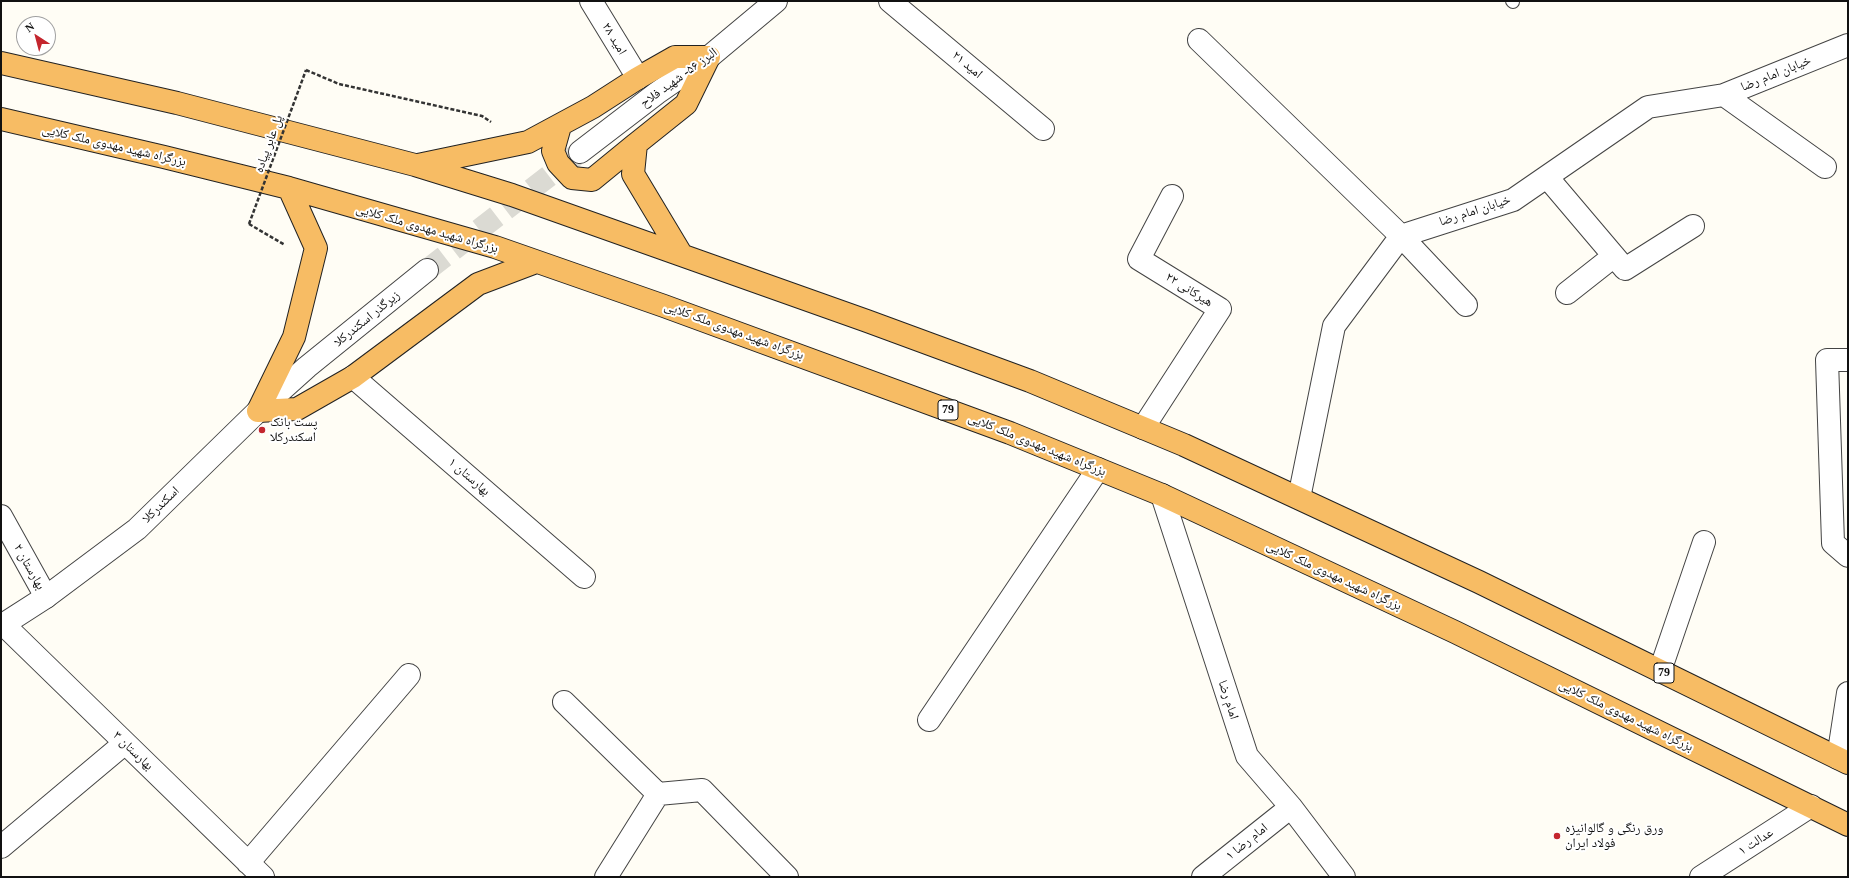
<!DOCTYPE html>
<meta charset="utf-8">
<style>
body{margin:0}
#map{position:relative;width:1849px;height:878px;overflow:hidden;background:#fffdf5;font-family:"Times New Roman",serif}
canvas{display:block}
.frame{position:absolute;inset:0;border:2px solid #111;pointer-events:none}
.north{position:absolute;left:16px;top:16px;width:40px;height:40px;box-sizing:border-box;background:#fff;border:1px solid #a0a0a0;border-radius:50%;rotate:324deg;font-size:11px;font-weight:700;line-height:16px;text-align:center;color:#111}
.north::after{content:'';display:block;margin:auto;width:14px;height:18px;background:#c4262e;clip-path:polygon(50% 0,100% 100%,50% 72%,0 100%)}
</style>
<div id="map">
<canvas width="1849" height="878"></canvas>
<div class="frame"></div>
<div class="north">N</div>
</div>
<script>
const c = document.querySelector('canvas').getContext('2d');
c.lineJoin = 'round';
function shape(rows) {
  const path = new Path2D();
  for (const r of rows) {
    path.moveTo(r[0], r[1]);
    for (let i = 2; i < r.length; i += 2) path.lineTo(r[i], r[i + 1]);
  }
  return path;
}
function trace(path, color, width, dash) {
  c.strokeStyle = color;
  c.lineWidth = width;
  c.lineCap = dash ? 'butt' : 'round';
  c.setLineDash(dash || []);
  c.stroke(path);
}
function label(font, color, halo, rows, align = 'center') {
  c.font = font + ' "Times New Roman","Noto Naskh Arabic",serif';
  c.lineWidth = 4;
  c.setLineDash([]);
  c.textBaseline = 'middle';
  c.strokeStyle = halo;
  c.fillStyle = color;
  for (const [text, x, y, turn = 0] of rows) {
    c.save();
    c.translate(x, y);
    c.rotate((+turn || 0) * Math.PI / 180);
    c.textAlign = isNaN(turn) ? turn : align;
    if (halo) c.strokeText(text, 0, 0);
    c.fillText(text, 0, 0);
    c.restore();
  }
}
trace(shape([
 [427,270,580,152]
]), '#dbdad3', 22, [22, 11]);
const service = shape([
 [1512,1,1513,2]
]);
const minor = shape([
 [591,1,638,78],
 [890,1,1043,129],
 [1199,40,1401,236,1466,305],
 [1724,95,1825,167],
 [1547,177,1625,269,1693,226],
 [1567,293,1614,256],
 [1848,360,1827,360,1833,543,1848,556],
 [353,377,584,577],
 [1143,428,1220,309,1139,259,1172,196],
 [1162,495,1247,756,1291,807,1344,877],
 [1299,498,1334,326,1401,236,1513,200,1648,107,1724,95,1848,45],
 [1,516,46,597],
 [3,624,263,877],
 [1660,671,1704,542],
 [564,702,658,794,606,877],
 [929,720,1098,469],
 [1838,758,1848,693],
 [658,794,702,790,787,877],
 [1,847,125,743],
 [248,863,409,675],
 [1203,877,1291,807],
 [1701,877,1811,806]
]);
const tertiary = shape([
 [580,152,657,93,709,57,776,1],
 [1,626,46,597,137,529,258,411,307,367,427,270]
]);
const trunk = shape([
 [1,63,177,103,415,165,512,195,867,321,1030,381,1184,445,1479,582,1848,763],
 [1,119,164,157,289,188,495,247,664,306,1010,433,1162,495,1455,632,1848,825],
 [560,126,553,151,558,163,572,178,592,180,636,144],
 [418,165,528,142,593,107,638,78,675,57,709,57,686,104,636,144,633,174,681,254],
 [289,188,316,248,294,337,258,411,297,409,353,377,478,284,536,262]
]);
trace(service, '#444', 14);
trace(minor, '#444', 24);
trace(tertiary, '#444', 24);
trace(trunk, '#222', 24);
trace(shape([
 [306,70,339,84,482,116,491,122],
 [249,224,285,245]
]), '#333', 2.5, [4, 2]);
trace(service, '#fff', 12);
trace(minor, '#fff', 22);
trace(tertiary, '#fff', 22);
trace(trunk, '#f7bc64', 22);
trace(shape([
 [249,224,306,70]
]), '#333', 2.5, [4, 2]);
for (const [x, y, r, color] of [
 [262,430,4,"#c4262e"],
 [1557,836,4,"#c4262e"]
]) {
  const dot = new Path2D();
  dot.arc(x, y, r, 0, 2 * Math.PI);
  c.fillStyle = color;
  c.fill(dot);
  trace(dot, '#fff', 1.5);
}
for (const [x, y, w] of [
 [948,410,20],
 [1664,673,20]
]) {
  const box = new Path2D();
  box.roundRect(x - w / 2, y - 10, w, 20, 3);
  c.fillStyle = '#fff';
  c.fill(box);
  trace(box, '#111', 1);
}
label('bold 12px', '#111', null, [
 ["79",948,410],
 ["79",1664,673]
]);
label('13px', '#111', '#fff', [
 ["امید ۲۸",614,39,59],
 ["امید ۲۱",967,65,40],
 ["خیابان امام رضا",1776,74,-22],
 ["البرز ۵۶- شهید فلاح",679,78,-36],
 ["پل عابر پیاده",269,144,-70],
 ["بزرگراه شهید مهدوی ملک کلایی",114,146,13],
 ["خیابان امام رضا",1475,211,-18],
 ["بزرگراه شهید مهدوی ملک کلایی",427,229,16],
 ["هیرکانی ۲۲",1189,290,32],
 ["زیرگذر اسکندرکلا",367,319,-39],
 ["بزرگراه شهید مهدوی ملک کلایی",734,331,20],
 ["بزرگراه شهید مهدوی ملک کلایی",1037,445,22],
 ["بهارستان ۱",469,477,41],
 ["اسکندرکلا",161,505,-44],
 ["بهارستان ۲",29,567,61],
 ["بزرگراه شهید مهدوی ملک کلایی",1334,576,25],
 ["امام رضا",1228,700,72],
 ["بزرگراه شهید مهدوی ملک کلایی",1626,716,26],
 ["بهارستان ۳",133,751,44],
 ["امام رضا ۱",1247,842,-39],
 ["عدالت ۱",1756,842,-33]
]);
label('13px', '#111', '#fff', [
 ["پست بانک",270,423],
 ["اسکندرکلا",270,438],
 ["ورق رنگی و گالوانیزه",1565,829],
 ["فولاد ایران",1565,844]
], 'left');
</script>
